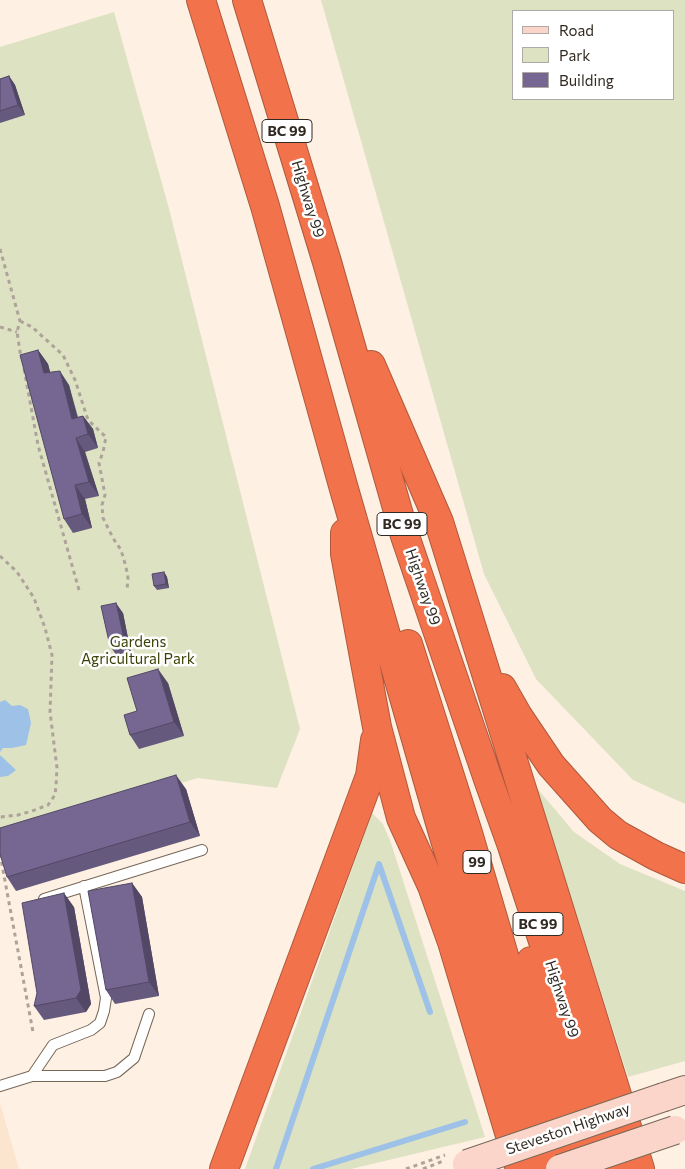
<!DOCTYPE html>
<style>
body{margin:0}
#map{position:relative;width:685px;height:1169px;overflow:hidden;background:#fef0e2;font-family:Commissioner,sans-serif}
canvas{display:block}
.legend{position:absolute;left:512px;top:10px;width:162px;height:90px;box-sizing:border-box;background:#fff;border:1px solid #adaaa7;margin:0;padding:6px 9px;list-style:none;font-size:15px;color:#312a23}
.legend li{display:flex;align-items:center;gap:10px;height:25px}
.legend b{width:25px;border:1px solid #adaaa7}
</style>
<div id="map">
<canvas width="685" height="1169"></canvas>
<ul class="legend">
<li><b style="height:6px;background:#fbd5c9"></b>Road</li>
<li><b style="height:14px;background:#dde2c2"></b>Park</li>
<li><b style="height:14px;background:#756791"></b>Building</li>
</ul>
</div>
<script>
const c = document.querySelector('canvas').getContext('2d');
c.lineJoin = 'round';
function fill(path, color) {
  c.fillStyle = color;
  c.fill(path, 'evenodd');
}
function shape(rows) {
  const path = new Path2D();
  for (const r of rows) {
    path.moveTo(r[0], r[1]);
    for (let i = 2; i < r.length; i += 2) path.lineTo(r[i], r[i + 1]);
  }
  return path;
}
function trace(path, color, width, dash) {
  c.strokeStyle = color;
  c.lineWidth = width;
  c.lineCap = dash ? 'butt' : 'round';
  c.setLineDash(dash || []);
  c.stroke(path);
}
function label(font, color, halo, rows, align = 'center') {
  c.font = font + ' Commissioner,sans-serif';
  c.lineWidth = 5;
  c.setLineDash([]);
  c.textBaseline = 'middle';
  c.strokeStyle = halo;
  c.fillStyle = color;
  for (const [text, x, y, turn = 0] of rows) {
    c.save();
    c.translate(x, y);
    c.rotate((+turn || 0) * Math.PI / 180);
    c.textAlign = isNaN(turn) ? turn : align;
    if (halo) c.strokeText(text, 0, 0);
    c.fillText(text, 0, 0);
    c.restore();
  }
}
fill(shape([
 [0,1103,19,1169,0,1169]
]), '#fce5ce');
fill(shape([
 [321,0,685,0,685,804,633,780,536,679,484,574],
 [514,11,674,11,674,99,514,99],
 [114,12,168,205,300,729,277,788,198,778,0,836,0,47],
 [536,787,574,832,620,864,685,891,685,1061,628,1077],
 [372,813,383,824,391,843,485,1137,351,1169,245,1169]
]), '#dde2c2');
fill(shape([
 [5,700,12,706,20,705,28,709,31,723,26,745,12,748,3,748,0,752,0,702],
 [0,755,16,770,8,776,0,777]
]), '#9dc1e7');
trace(shape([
 [276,1169,379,864,430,1012],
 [313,1169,465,1122]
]), '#9dc1e7', 6);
const lane = shape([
 [44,899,202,850],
 [32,1076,53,1045,91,1030,100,1023,104,1011,106,998,84,886],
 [0,1086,32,1076,105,1076,117,1072,134,1058,149,1014]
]);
const secondary = shape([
 [664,1097,685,1090]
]);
const highway = shape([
 [201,0,265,206,344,489,445,840,548,1169],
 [247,0,327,262,405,536,489,782,512,846,584,1067,616,1169],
 [371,365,439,522,640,1169],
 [345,533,345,554,377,727,401,818,432,886,452,942,520,1169],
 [408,644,468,833,562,1153],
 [502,688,518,716,551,765,600,820,618,835,656,856,685,869],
 [531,961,593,1169],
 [224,1169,370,776,375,740]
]);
trace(lane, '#766758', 12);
trace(secondary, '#766758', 30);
trace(highway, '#ae593d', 30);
trace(shape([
 [0,249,20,321,17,332,21,358],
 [20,321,32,327,63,355,75,380,88,420,106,437,103,452,99,463,105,495,102,505,103,518,113,538,121,550,126,567,128,578,127,589],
 [0,327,17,332],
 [24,369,38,445,79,590],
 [0,556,17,572,34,598,45,628,52,655,50,712,57,768,56,786,55,795,48,805,32,811,18,815,0,817],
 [0,854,33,1032],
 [406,1169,445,1155],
 [423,1169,443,1161]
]), '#aea398', 3, [4, 4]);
trace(lane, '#fff', 10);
trace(secondary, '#fbd5c9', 28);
trace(highway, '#f2734b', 28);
const secondaryBridge = shape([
 [467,1164,664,1097],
 [560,1169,675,1130]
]);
trace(secondaryBridge, '#766758', 30, []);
trace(secondaryBridge, '#fbd5c9', 28);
fill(shape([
 [9,76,15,85,25,115,0,123,0,79],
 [38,350,48,364,50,372,69,385,78,417,83,416,93,429,98,448,85,452,99,496,85,499,92,528,73,533,64,519],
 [164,572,167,577,169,588,157,590,154,586],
 [123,613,131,653,117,656,110,646],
 [168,683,184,736,139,749,130,735,137,711],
 [186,789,200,836,16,891,7,877],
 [132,883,142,897,159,996,115,1004,106,990],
 [74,907,91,1004,86,1012,44,1020,34,1006]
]), '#65597d');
fill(shape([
 [9,76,15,85,25,115,18,105],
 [38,350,48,364,54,387,44,373],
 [60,371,69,385,81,433,72,419],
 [83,416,93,429,98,448,88,434],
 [76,438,85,452,99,496,89,482],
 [75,485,85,499,92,528,82,514],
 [164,572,167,577,169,588,166,584],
 [116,603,123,613,131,653,125,643],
 [158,669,168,683,184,736,174,722],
 [176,775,186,789,200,836,190,822],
 [132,883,142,897,159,996,149,982],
 [64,893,74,907,91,1004,86,1012,76,998]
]), '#524866');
const building = shape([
 [9,76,18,105,0,111,0,79,9,76],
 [38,350,44,373,60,371,72,419,83,416,88,434,76,438,89,482,75,485,82,514,64,519,20,355,38,350],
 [164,572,166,584,154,586,152,574,164,572],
 [116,603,125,643,110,646,101,606,116,603],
 [158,669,174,722,130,735,124,715,137,711,127,678,158,669],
 [176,775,190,822,7,877,0,854,0,828,176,775],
 [132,883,149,982,106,990,88,891,132,883],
 [64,893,81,990,76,998,34,1006,37,993,22,903,64,893]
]);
fill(building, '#756791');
trace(building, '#524866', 1);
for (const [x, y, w] of [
 [287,131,50],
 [402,524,50],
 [477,862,28],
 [538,924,50]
]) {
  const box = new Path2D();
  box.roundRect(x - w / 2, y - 11.5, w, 23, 4);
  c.fillStyle = '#fff';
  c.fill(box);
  trace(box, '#312a23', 1);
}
label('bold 14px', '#312a23', null, [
 ["BC 99",287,131],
 ["BC 99",402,524],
 ["99",477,862],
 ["BC 99",538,924]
]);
label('15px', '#312a23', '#fff', [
 ["Highway 99",308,199,73],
 ["Highway 99",423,587,71],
 ["Highway 99",562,999,72],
 ["Steveston Highway",568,1129,-19]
]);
label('15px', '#3c4206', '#fff', [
 ["Gardens",138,642],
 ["Agricultural Park",138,659]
]);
</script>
